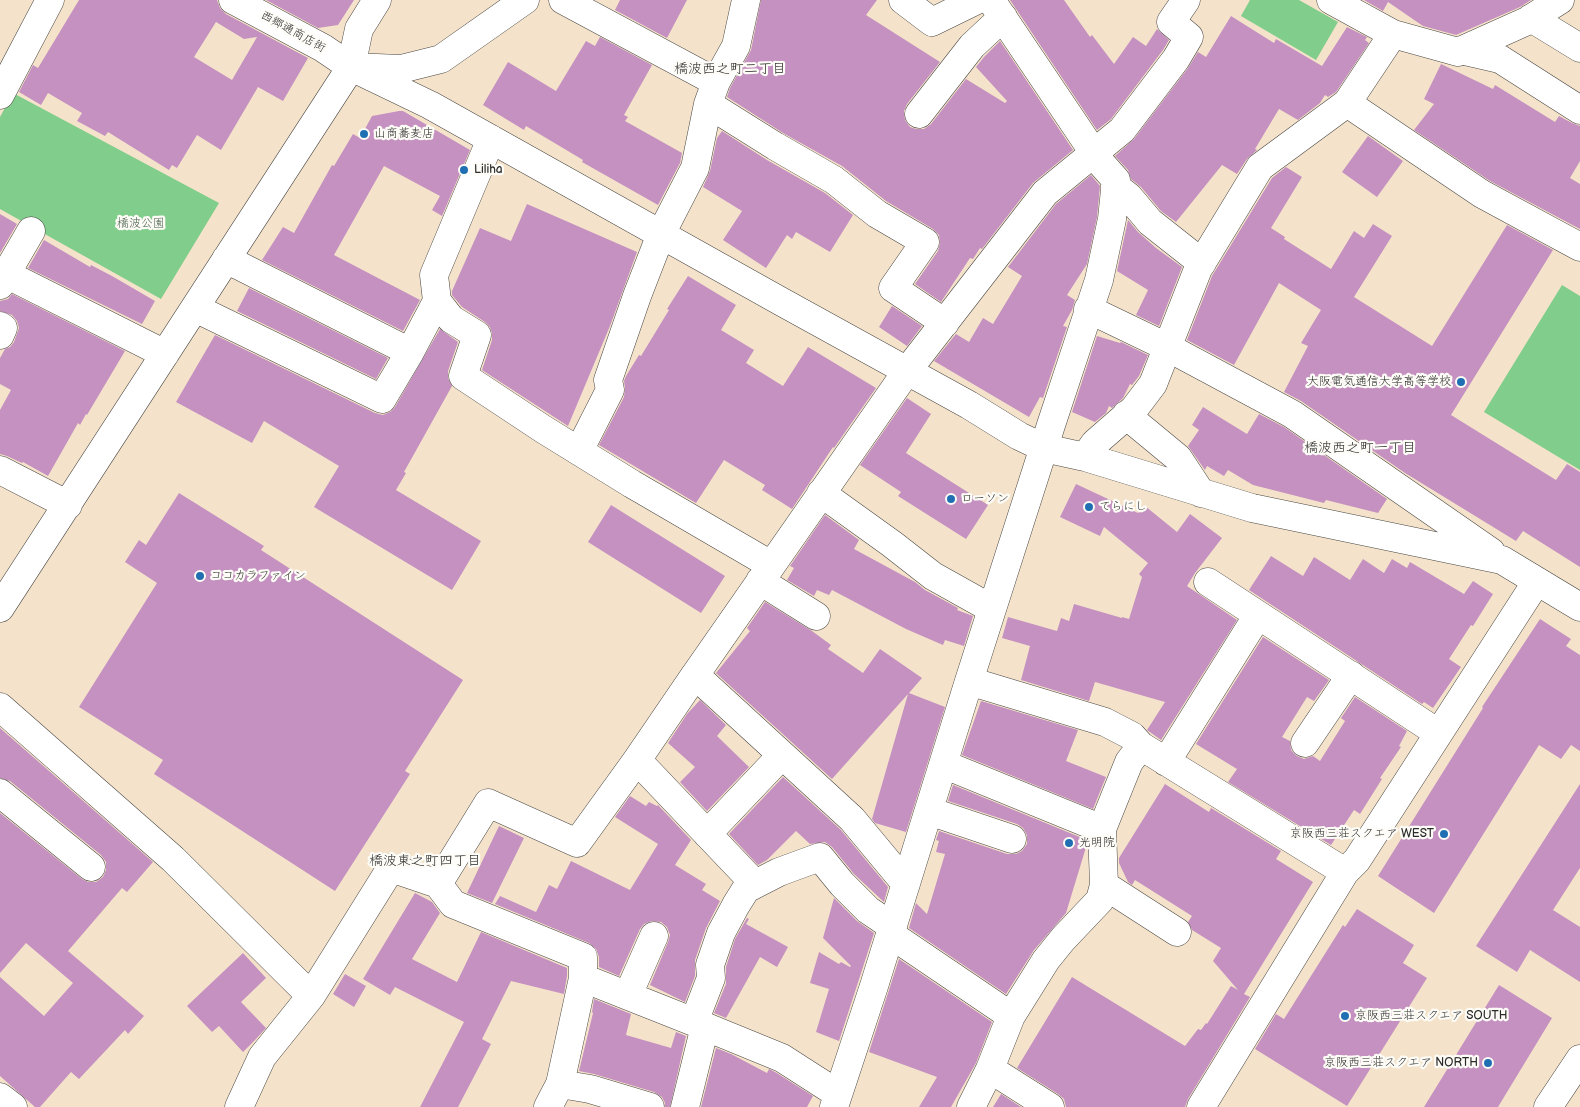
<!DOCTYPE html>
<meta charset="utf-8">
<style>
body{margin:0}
canvas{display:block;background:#f4e3ca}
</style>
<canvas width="1580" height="1107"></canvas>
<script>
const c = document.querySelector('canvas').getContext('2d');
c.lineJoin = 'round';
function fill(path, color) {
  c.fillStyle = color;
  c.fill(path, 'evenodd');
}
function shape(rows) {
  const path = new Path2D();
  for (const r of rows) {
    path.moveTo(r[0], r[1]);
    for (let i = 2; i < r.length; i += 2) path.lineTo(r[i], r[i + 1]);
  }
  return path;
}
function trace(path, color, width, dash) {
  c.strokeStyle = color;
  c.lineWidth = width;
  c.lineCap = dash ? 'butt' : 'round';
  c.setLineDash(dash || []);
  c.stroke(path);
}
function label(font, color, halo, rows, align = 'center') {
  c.font = font + ' "Balsamiq Sans","Klee One",sans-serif';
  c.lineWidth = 4.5;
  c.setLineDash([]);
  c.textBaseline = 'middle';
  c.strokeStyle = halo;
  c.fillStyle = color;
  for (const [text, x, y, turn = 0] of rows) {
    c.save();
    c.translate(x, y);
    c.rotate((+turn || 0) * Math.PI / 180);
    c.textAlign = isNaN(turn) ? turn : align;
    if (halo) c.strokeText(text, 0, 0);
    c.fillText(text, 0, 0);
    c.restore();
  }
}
fill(shape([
 [1250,0,1299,0,1338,22,1316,60,1241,16],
 [13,93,219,203,161,299,0,209,0,117],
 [1562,285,1580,296,1580,470,1484,412]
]), '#81cd8b');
fill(shape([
 [79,0,217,0,220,8,226,14,308,58,283,101,258,87,221,150,197,135,177,168,172,165,169,170,108,132,105,136,77,121,82,113,48,93,41,105,19,92,33,65,38,68],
 [216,22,244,39,257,37,232,80,194,57],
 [266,0,354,0,338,25,318,28],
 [620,0,687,0,667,38,615,10],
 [761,0,877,0,866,15,940,62,907,104,904,111,905,120,910,127,916,129,924,129,931,124,966,79,1005,103,1007,101,976,67,984,57,1000,41,1073,150,1033,183,982,249,980,248,973,259,970,258,941,302,915,284,938,251,940,243,939,235,933,229,886,201,842,166,783,133,727,97,730,88,751,50],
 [1010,0,1064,0,1090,37,1092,35,1114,64,1133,37,1146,46,1157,29,1169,40,1163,50,1111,119,1097,130],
 [1364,0,1531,0,1520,7,1456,35,1423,26,1388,2,1383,11],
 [1231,16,1274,43,1276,39,1322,66,1347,27,1367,37,1365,40,1369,43,1336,92,1328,97,1325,95,1320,103,1298,120,1279,109,1255,149,1257,150,1247,159,1237,174,1222,165,1176,222,1161,211,1141,187,1131,179,1128,170,1115,156,1134,139,1188,68,1198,52,1206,57],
 [600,37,652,65,624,115,628,117,625,121,682,153,680,163,658,205,582,162,583,160,526,126,524,130,483,105,508,62,556,91,586,41,595,46],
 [1441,64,1493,89,1495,85,1555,122,1559,116,1572,123,1580,126,1580,161,1570,178,1580,184,1580,229,1490,181,1414,130,1434,104,1424,99],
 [399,111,403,111,470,150,442,216,432,210,440,196,384,166,334,255,420,300,403,331,262,260,283,227,294,233,332,165,334,166,353,134,360,138,372,116],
 [722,131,767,160,825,193,853,215,830,252,796,232,792,239,787,235,766,268,723,240,742,211,703,187,710,171,717,138],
 [1368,136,1403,161,1377,197,1342,172],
 [1286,167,1302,177,1271,228,1285,237,1284,239,1331,269,1354,231,1364,238,1373,224,1392,236,1354,297,1432,346,1507,225,1553,250,1451,415,1556,480,1567,464,1580,472,1580,567,1523,531,1516,541,1405,473,1301,401,1284,392,1308,346,1301,343,1321,310,1279,283,1234,365,1187,340,1212,276,1272,178],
 [1091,175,1100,186,1097,217,1087,264,1067,295,1075,300,1072,310,1063,326,1067,327,1043,398,1040,397,1029,417,934,361,956,334,969,342,983,318,993,324,1022,276,1008,267,1056,204],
 [527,204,637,252,610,326,568,426,482,370,492,340,492,333,490,327,485,322,462,307,452,295,452,291,480,228,511,241],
 [0,214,17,224,0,253],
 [1128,220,1138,232,1156,248,1182,267,1159,326,1136,315,1148,290,1117,271],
 [44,240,90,267,91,265,112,276,155,301,142,324,28,268],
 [688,276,736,305,721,330,754,350,746,363,783,386,808,347,876,388,834,448,833,447,792,509,762,490,765,485,724,460,696,503,599,445,624,397,625,388,624,381,626,376,639,355,641,356,669,310,667,309],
 [249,288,388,358,376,379,237,311],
 [12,294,125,351,87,415,86,414,80,425,78,423,48,476,23,462,22,463,7,456,0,454,0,410,11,390,0,384,0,358,5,349,10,347,14,342,19,328,17,321,12,315,0,311,0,301,8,299],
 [892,306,922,326,907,346,879,327],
 [440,329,458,342,448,371,448,378,452,386,404,472,406,473,396,490,481,541,452,590,314,507,339,466,264,421,252,443,176,402,215,335,375,413,383,415,390,412,395,407],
 [1097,336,1120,343,1121,342,1148,355,1139,376,1132,385,1130,384,1123,398,1112,408,1109,406,1106,413,1095,422,1072,412],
 [907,398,931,414,906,453,988,505,966,539,898,496,901,492,860,465],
 [1203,407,1247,434,1259,414,1284,427,1387,499,1378,513,1326,500,1324,503,1253,485,1228,470,1224,476,1207,466,1205,470,1188,446,1199,430,1192,425],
 [1076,484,1138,513,1145,506,1177,532,1190,514,1222,538,1195,573,1187,586,1237,620,1161,740,1147,730,1165,702,1095,682,1089,701,1021,680,1030,646,1002,638,1008,617,1057,631,1061,618,1069,621,1074,604,1122,618,1122,617,1129,619,1142,577,1139,574,1148,563,1104,527,1100,536,1060,517],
 [179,493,264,546,261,550,463,680,405,771,410,774,335,891,154,774,163,760,79,707,157,583,125,562,139,540,146,545],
 [611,505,725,576,701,613,588,542],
 [825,515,859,540,854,549,915,582,925,590,958,608,957,610,973,616,964,646,945,640,943,645,906,629,832,590,829,595,817,590,814,596,787,580,794,568,790,566],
 [1271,556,1303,576,1314,557,1350,580,1363,559,1384,573,1392,559,1407,568,1410,562,1464,594,1473,581,1493,594,1473,626,1471,625,1449,659,1461,667,1433,708,1424,702,1422,704,1249,590],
 [765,602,812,631,831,645,828,649,863,673,880,649,922,678,909,693,945,707,906,832,875,823,872,819,908,694,832,779,716,673,750,631,747,628],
 [1540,619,1571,639,1566,646,1580,655,1580,751,1571,745,1561,759,1539,745,1434,913,1378,876,1483,708,1482,707],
 [1263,637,1329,680,1314,701,1307,697,1282,737,1290,741,1291,750,1297,756,1304,759,1313,756,1320,761,1345,721,1341,718,1355,697,1407,731,1399,746,1401,747,1380,778,1382,779,1360,814,1354,810,1331,845,1228,782,1237,769,1196,744],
 [700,700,726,725,717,736,749,767,707,811,680,782,695,767,668,743,687,714],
 [981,701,1078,730,1066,761,1106,777,1093,809,962,755],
 [0,728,153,862,127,892,122,888,68,951,144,1016,128,1034,125,1030,79,1079,71,1072,40,1107,35,1107,0,1076,0,977,44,1016,73,983,26,943,0,973,0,813,82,879,88,882,96,882,103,877,106,870,106,862,101,855,10,781,0,778],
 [783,777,841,830,888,887,884,902,854,874,832,847,825,842,810,844,796,831,767,860,758,865,729,834],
 [1165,784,1209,812,1211,808,1281,851,1276,859,1313,882,1244,994,1250,997,1188,1099,1185,1107,1066,1107,1064,1099,1058,1094,1017,1068,1072,977,1185,1046,1198,1029,1201,1030,1206,1023,1207,1024,1231,986,1238,990,1213,961,1221,948,1192,930,1188,922,1192,916,1135,880,1132,885,1128,882,1119,863,1119,858],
 [1580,784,1580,868,1553,910,1580,927,1580,982,1530,950,1517,972,1476,946],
 [953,785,1087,840,1087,844,1066,913,1034,950,1006,994,909,928,916,903,927,914,945,854,936,852,939,841,936,840,939,831,1007,854,1016,854,1022,851,1027,844,1027,835,1023,828,1017,824,948,801],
 [630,796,646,806,649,802,657,806,658,805,691,840,675,865,706,884,702,890,720,901,706,928,695,960,695,976,685,1002,650,985,668,942,670,935,667,927,661,922,652,921,644,924,640,929,619,976,599,967,599,957,596,949,589,943,495,904,500,896,536,912,549,885,557,889,571,861,630,890,658,844,615,817],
 [499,826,524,838,492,903,467,893],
 [415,893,432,902,440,913,412,959,457,982,481,932,567,968,567,976,564,994,511,981,482,1039,491,1044,458,1107,420,1107,464,1022,395,987,390,995,363,979],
 [834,898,857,921,874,933,839,1041,816,1032,829,989,810,983,819,952,839,964,841,962,850,967,851,966,823,938],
 [1357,909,1414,945,1403,963,1427,978,1347,1106,1255,1049,1276,1014,1284,1019,1343,925,1345,927],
 [747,918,749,919,746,924,788,947,777,967,760,957,726,1018,714,1013,726,984,726,967,735,939],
 [243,953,266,978,241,1002,266,1028,256,1039,243,1052,219,1026,212,1032,187,1006],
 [899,959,992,1022,976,1063,951,1107,919,1107,937,1077,869,1052],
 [345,974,366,986,354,1007,333,994],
 [1499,985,1552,1018,1498,1107,1424,1107],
 [594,999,631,1014,626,1035,671,1048,676,1032,686,1036,670,1107,665,1107,665,1103,662,1097,654,1092,594,1074,579,1071,593,1013,592,1012],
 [716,1048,731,1054,767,1073,769,1069,775,1072,813,1096,807,1107,701,1107],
 [1001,1094,1021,1107,993,1107]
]), '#c591c1');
const minor = shape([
 [233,0,323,48,351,67,430,105,782,302,969,405,1019,436,1044,448,1085,457,1252,508,1502,560,1580,607],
 [563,0,716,82],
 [903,0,932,22,977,0],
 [1331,0,1393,34,1458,52,1527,21,1560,0],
 [1531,18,1580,48],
 [1461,50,1500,59,1580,110],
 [351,67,359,29,377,0],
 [0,95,50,0],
 [1347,103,1482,194,1580,247],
 [708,104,775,146,834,180,877,214,925,242,893,288,945,323],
 [919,114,972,46,1003,17],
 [491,139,434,275,437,301,451,319,477,335,463,376,543,429,632,484,771,565],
 [1115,186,1129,197,1150,222,1202,263],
 [226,259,410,352],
 [6,274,31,231],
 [0,285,6,274,165,354],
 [195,308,382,399,410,352,437,301],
 [1088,309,1167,347,1292,414,1491,552],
 [0,326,3,328,0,335],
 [1126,415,1178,458,1201,493],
 [579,451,610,390,608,380,637,296,661,234,695,168,708,104,716,82,736,46,746,0],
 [1085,457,1095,443,1134,409,1153,384,1198,269,1260,167,1347,103,1393,34],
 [0,470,68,505],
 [821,493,892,544,933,576,992,609],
 [760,581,816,616],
 [1208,582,1438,733],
 [0,608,351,67,401,69,441,59,525,0],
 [969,681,1105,722,1132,736,1141,746,1345,872],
 [0,707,173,859,311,996],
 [1305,743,1351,675],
 [637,760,755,884],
 [1166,762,1258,615],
 [943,764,1102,829],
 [0,793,91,867],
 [929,811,1012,839],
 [707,834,782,755],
 [438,884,453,904,583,957,583,978],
 [906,884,852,819,695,675,907,371,1045,193,1122,130,1176,59,1189,37,1171,22,1186,0],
 [1104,885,1177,932],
 [890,934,1011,1016],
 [628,995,654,936],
 [694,1022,711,978,710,965,721,933,736,905,746,889,779,872,820,857,842,884,868,910,893,927],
 [990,1069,1050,1107],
 [560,1084,590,1089,650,1107],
 [0,1097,13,1107],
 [239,1107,262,1057,311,996,391,868,438,884,488,803,577,843,637,760,695,675],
 [548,1107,560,1084,583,978,694,1022,782,1058,838,1094],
 [685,1107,705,1026],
 [834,1107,874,986,969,681,1051,425,1099,280,1112,219,1116,180,1100,162,991,0],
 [971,1107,990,1069,1011,1016,1046,960,1063,939,1100,900,1104,885,1102,829,1129,762,1141,746],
 [1201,1107,1345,872,1357,860,1537,581],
 [1548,1107,1580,1059]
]);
trace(minor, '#494743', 29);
trace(minor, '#fff', 28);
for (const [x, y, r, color] of [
 [364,134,5,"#1f6fb2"],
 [464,170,5,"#1f6fb2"],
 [1461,382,5,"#1f6fb2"],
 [951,499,5,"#1f6fb2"],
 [1089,507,5,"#1f6fb2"],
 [200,576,5,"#1f6fb2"],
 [1444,834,5,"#1f6fb2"],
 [1069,843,5,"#1f6fb2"],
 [1345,1016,5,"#1f6fb2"],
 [1488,1063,5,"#1f6fb2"]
]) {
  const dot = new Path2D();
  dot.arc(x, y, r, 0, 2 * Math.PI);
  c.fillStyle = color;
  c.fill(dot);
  trace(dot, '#fdfcf7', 2);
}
label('12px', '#2b2b2b', '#fdfcf7', [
 ["西郷通商店街",293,32,29]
]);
label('12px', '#2b2b2b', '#fdfcf7', [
 ["山商蕎麦店",374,134],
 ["Liliha",474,170],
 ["大阪電気通信大学高等学校",1451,382,"right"],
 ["ローソン",961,499],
 ["てらにし",1099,507],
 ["ココカラファイン",210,576],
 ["京阪西三荘スクエア WEST",1434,834,"right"],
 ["光明院",1079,843],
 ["京阪西三荘スクエア SOUTH",1355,1016],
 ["京阪西三荘スクエア NORTH",1478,1063,"right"]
], 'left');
label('12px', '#455c48', '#fdfcf7', [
 ["橋波公園",141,224]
]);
label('14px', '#2b2b2b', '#fdfcf7', [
 ["橋波西之町二丁目",730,69],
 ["橋波西之町一丁目",1360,448],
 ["橋波東之町四丁目",425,861]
]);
</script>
